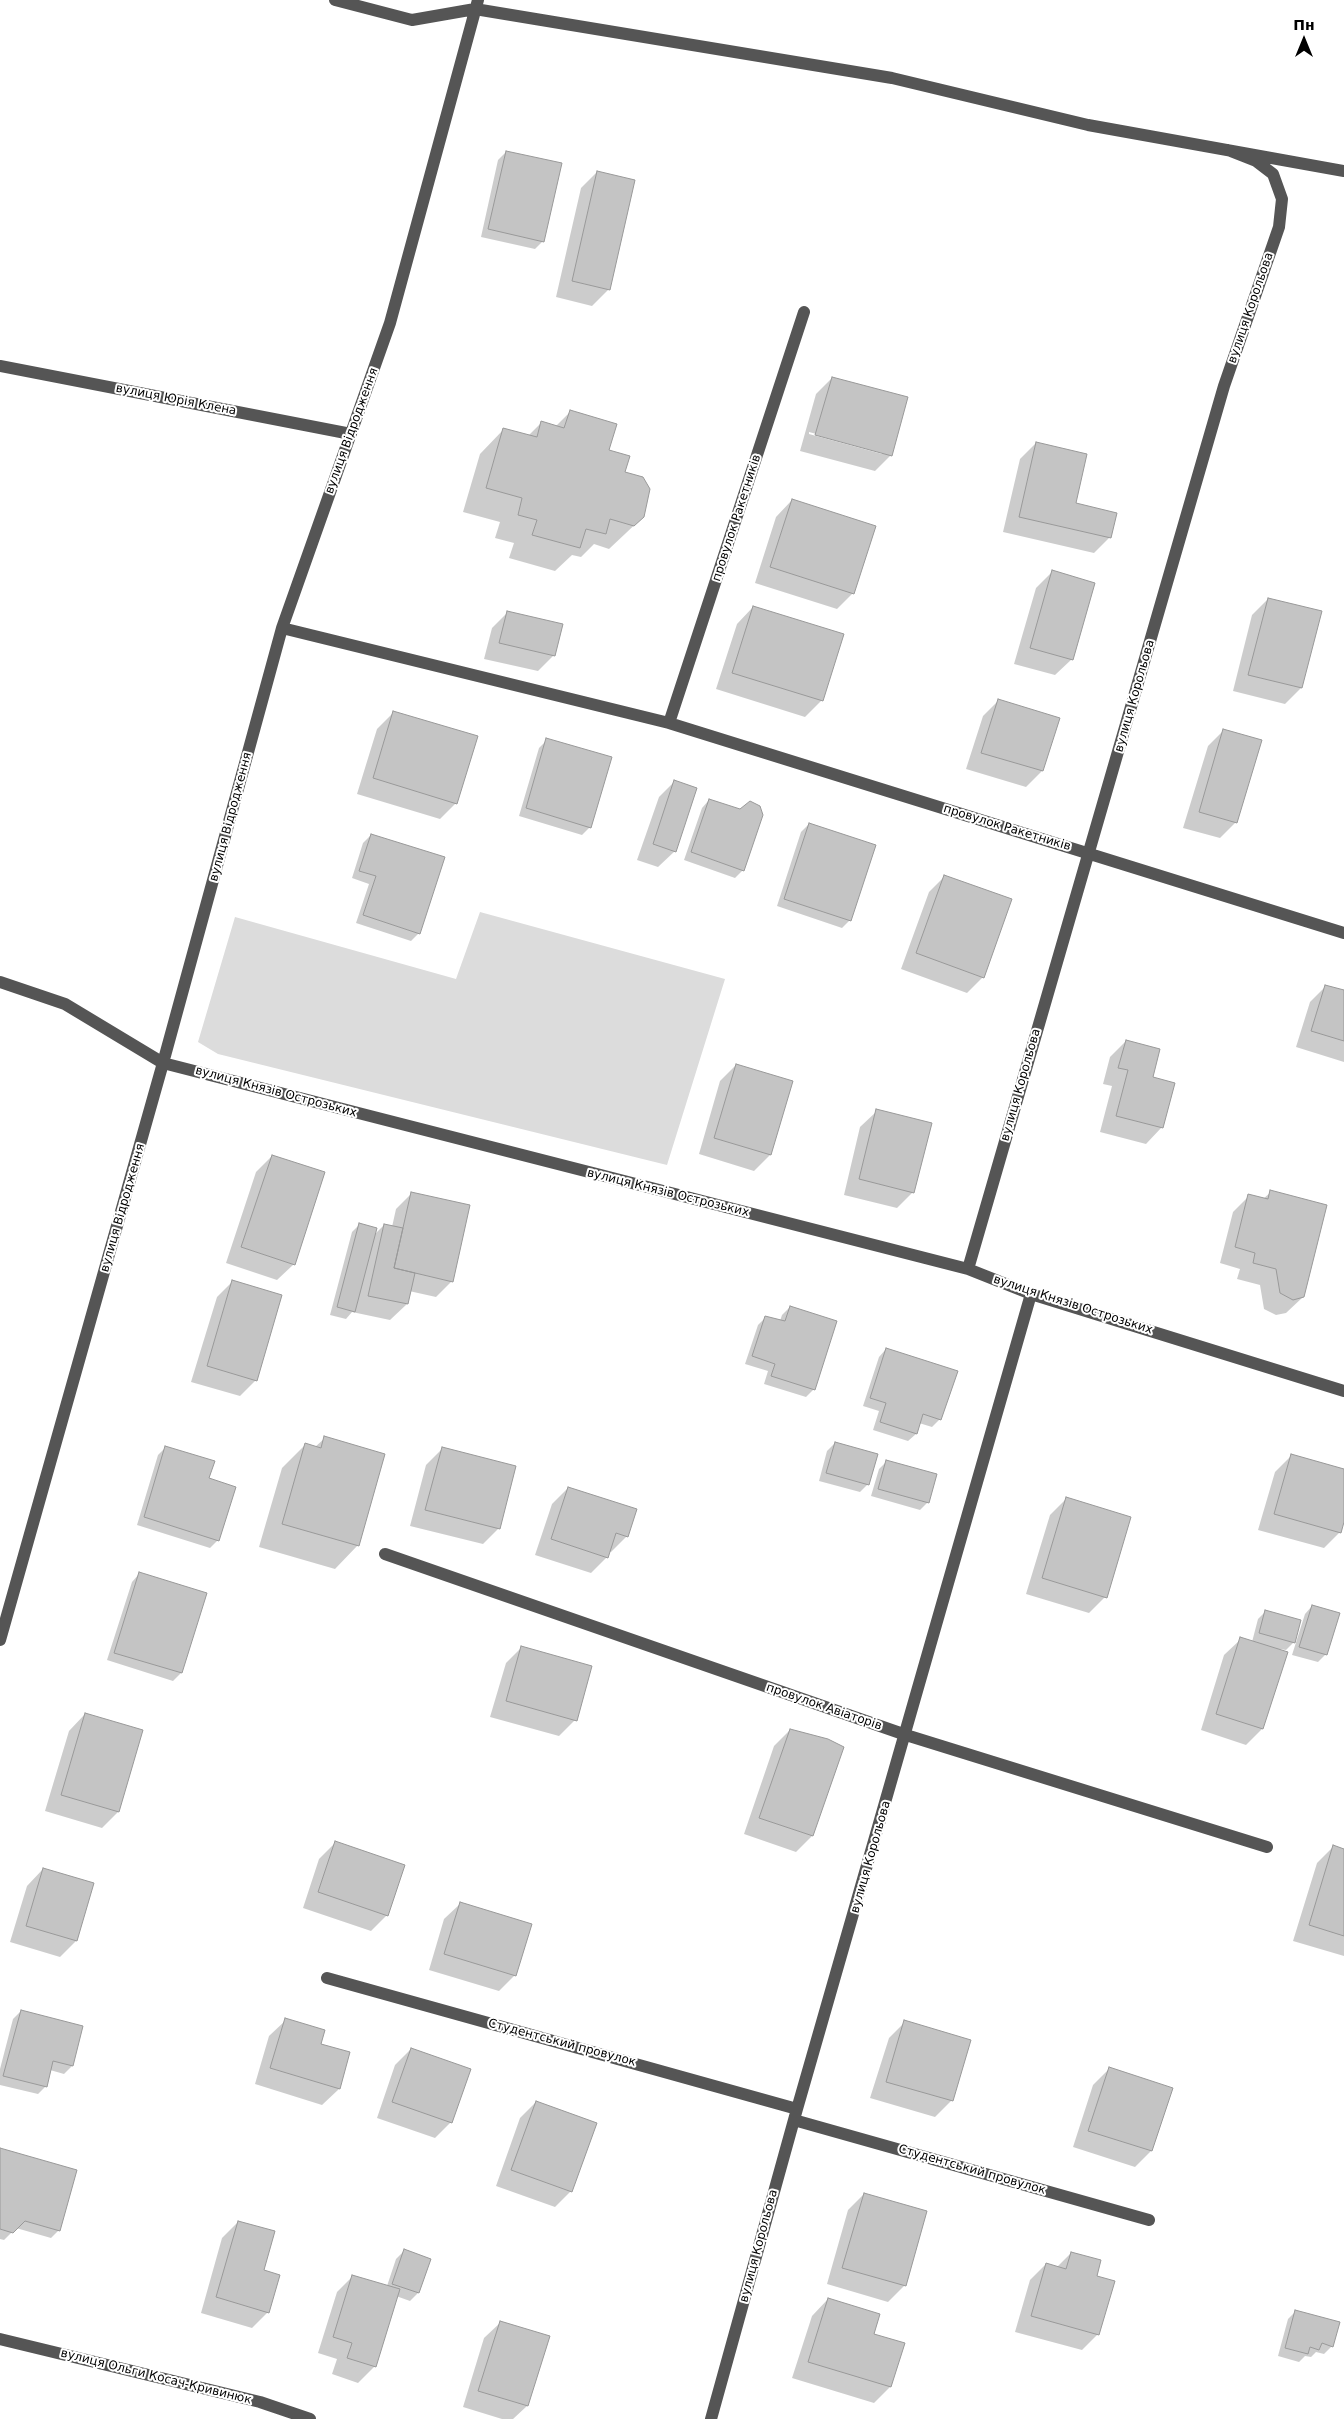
<!DOCTYPE html>
<meta charset="utf-8">
<style>
body{margin:0}
#map{position:relative;width:1344px;height:2419px;overflow:hidden;background:#fff;font-family:"DejaVu Sans",sans-serif}
canvas{display:block}
.north{position:absolute;left:1279px;top:15px;width:50px;height:50px;-webkit-text-stroke:4px #fff;paint-order:stroke;rotate:0deg;font-size:14px;font-weight:700;line-height:20px;text-align:center;color:#000}
.north::after{content:'';display:block;margin:auto;width:18px;height:22px;background:#000;clip-path:polygon(50% 0,100% 100%,50% 72%,0 100%)}
</style>
<div id="map">
<canvas width="1344" height="2419"></canvas>
<div class="north">Пн</div>
</div>
<script>
const c = document.querySelector('canvas').getContext('2d');
c.lineJoin = 'round';
function fill(path, color) {
  c.fillStyle = color;
  c.fill(path, 'evenodd');
}
function shape(rows) {
  const path = new Path2D();
  for (const r of rows) {
    path.moveTo(r[0], r[1]);
    for (let i = 2; i < r.length; i += 2) path.lineTo(r[i], r[i + 1]);
  }
  return path;
}
function trace(path, color, width, dash) {
  c.strokeStyle = color;
  c.lineWidth = width;
  c.lineCap = dash ? 'butt' : 'round';
  c.setLineDash(dash || []);
  c.stroke(path);
}
function label(font, color, halo, rows, align = 'center') {
  c.font = font + ' "DejaVu Sans",sans-serif';
  c.lineWidth = 4;
  c.setLineDash([]);
  c.textBaseline = 'middle';
  c.strokeStyle = halo;
  c.fillStyle = color;
  for (const [text, x, y, turn = 0] of rows) {
    c.save();
    c.translate(x, y);
    c.rotate((+turn || 0) * Math.PI / 180);
    c.textAlign = isNaN(turn) ? turn : align;
    if (halo) c.strokeText(text, 0, 0);
    c.fillText(text, 0, 0);
    c.restore();
  }
}
fill(shape([
 [480,912,725,979,667,1165,218,1054,198,1042,235,917,456,979]
]), '#dcdcdc');
fill(shape([
 [506,152,543,241,535,249,481,237,498,160],
 [597,172,608,290,592,306,556,297,581,188],
 [832,378,891,455,875,471,800,451,816,394],
 [809,432,882,452,882,454,809,434],
 [570,412,608,451,643,517,609,549,594,544,581,557,572,555,555,571,509,558,514,543,495,538,500,522,463,512,480,454,503,430,528,436,541,423,555,427],
 [1036,443,1074,504,1110,537,1094,553,1003,532,1020,459],
 [792,500,853,593,837,609,755,583,776,517],
 [1052,572,1072,659,1055,675,1014,664,1036,588],
 [1268,599,1320,612,1301,688,1285,704,1233,691,1252,615],
 [753,607,842,635,821,701,805,717,716,689,737,624],
 [508,612,554,655,538,671,484,659,492,628],
 [999,700,1042,771,1026,787,966,769,983,716],
 [393,713,456,803,440,819,357,794,377,729],
 [1224,730,1236,822,1220,838,1183,828,1208,746],
 [547,740,590,827,582,835,519,816,539,748],
 [675,781,675,851,658,867,637,860,659,797],
 [709,800,743,870,735,878,684,860,702,808],
 [809,824,850,920,842,928,777,906,801,832],
 [371,835,419,933,411,941,356,923,369,884,352,878,363,843],
 [945,876,983,977,967,993,901,969,929,892],
 [1326,986,1344,992,1344,1062,1296,1047,1310,1002],
 [1126,1041,1151,1078,1162,1127,1146,1144,1100,1132,1112,1086,1103,1084,1110,1057],
 [736,1065,791,1082,770,1155,754,1171,699,1154,720,1081],
 [877,1111,913,1192,897,1208,844,1195,860,1127],
 [272,1156,294,1264,277,1280,226,1263,256,1172],
 [1271,1192,1303,1297,1286,1313,1276,1315,1264,1309,1260,1285,1237,1279,1240,1269,1220,1263,1233,1212,1249,1196,1263,1199],
 [412,1193,452,1281,436,1297,409,1291,407,1304,390,1320,352,1312,346,1319,330,1315,352,1232,360,1224,373,1236,384,1225,392,1227,396,1209],
 [233,1281,256,1380,240,1396,191,1382,217,1297],
 [790,1307,814,1389,806,1397,764,1384,768,1371,745,1364,758,1325,766,1317,780,1321,782,1315],
 [886,1349,940,1419,932,1427,919,1423,916,1434,908,1441,873,1430,879,1411,863,1406,879,1357],
 [325,1438,358,1545,335,1569,259,1547,282,1468,305,1445,315,1447],
 [835,1443,868,1484,860,1492,819,1481,827,1451],
 [166,1447,208,1479,218,1540,210,1548,137,1525,158,1455],
 [442,1449,499,1528,483,1544,410,1526,426,1465],
 [1291,1456,1344,1471,1344,1517,1340,1532,1324,1548,1258,1530,1275,1472],
 [886,1462,928,1502,920,1510,871,1496,879,1469],
 [568,1488,627,1536,611,1552,609,1551,607,1557,591,1573,535,1555,552,1504],
 [1066,1499,1105,1597,1089,1613,1026,1594,1050,1515],
 [139,1574,206,1594,181,1673,173,1681,107,1660,132,1582],
 [1312,1606,1326,1654,1318,1662,1292,1655,1305,1614],
 [1266,1611,1294,1642,1286,1650,1280,1649,1262,1729,1246,1745,1201,1730,1224,1655,1241,1639,1252,1642,1258,1619],
 [522,1647,575,1720,559,1736,490,1717,506,1663],
 [85,1714,118,1812,102,1828,45,1811,69,1731],
 [790,1730,812,1836,796,1852,744,1834,774,1746],
 [335,1843,387,1915,371,1931,303,1908,319,1859],
 [1333,1847,1344,1850,1344,1956,1293,1941,1317,1863],
 [43,1869,93,1884,76,1941,60,1957,10,1942,27,1886],
 [461,1903,515,1975,499,1991,429,1970,444,1919],
 [21,2011,82,2027,72,2066,64,2074,50,2070,45,2087,38,2094,0,2085,0,2069,13,2019],
 [286,2020,320,2045,339,2089,322,2105,255,2084,269,2036],
 [905,2022,970,2041,951,2101,935,2117,870,2098,889,2038],
 [411,2049,451,2122,435,2138,377,2118,395,2065],
 [1109,2069,1171,2089,1151,2151,1135,2167,1073,2147,1093,2085],
 [536,2102,571,2191,555,2207,496,2186,520,2118],
 [0,2149,59,2230,51,2238,16,2228,4,2240,0,2239],
 [864,2194,926,2212,904,2286,888,2302,827,2284,848,2210],
 [238,2222,262,2271,268,2312,252,2328,201,2313,222,2238],
 [404,2251,430,2260,418,2293,410,2301,396,2296,374,2367,358,2383,332,2374,337,2359,318,2353,337,2292,353,2276,387,2286,396,2259],
 [1071,2253,1095,2277,1098,2334,1082,2350,1015,2332,1030,2280,1046,2264,1057,2267],
 [828,2299,872,2334,903,2344,890,2387,874,2403,792,2378,812,2316],
 [1296,2311,1332,2346,1324,2354,1316,2352,1311,2357,1305,2356,1299,2362,1278,2356,1288,2319],
 [501,2322,527,2406,513,2419,502,2419,463,2407,484,2338]
]), '#0003');
const building = shape([
 [506,151,562,163,544,242,488,229,506,151],
 [597,171,635,180,610,290,572,281,597,171],
 [832,377,908,397,892,456,815,435,832,377],
 [570,410,617,424,609,450,630,456,625,472,643,477,650,489,644,517,634,526,610,519,606,534,586,529,580,548,532,535,537,520,518,515,522,498,486,488,503,428,537,437,541,421,564,428,570,410],
 [1036,442,1087,454,1076,503,1117,513,1111,538,1019,517,1036,442],
 [792,499,876,526,854,594,770,567,792,499],
 [1052,570,1095,583,1073,660,1030,648,1052,570],
 [1268,598,1322,611,1302,688,1248,675,1268,598],
 [753,606,844,634,823,701,732,673,753,606],
 [507,611,563,624,555,656,499,643,507,611],
 [998,699,1060,718,1043,771,981,753,998,699],
 [393,711,478,736,457,804,373,778,393,711],
 [1223,729,1262,740,1237,823,1199,812,1223,729],
 [546,738,612,757,591,828,526,808,546,738],
 [674,780,697,788,676,852,653,844,674,780],
 [709,799,740,809,750,801,760,806,763,815,744,871,691,852,709,799],
 [809,823,876,845,851,921,784,899,809,823],
 [371,834,445,857,420,934,363,915,376,876,359,871,371,834],
 [944,875,1012,899,984,978,916,953,944,875],
 [1325,985,1344,990,1344,1041,1311,1031,1325,985],
 [1126,1040,1160,1049,1153,1077,1175,1083,1163,1128,1116,1116,1128,1070,1118,1068,1126,1040],
 [736,1064,793,1081,771,1155,714,1138,736,1064],
 [876,1109,932,1123,914,1193,859,1179,876,1109],
 [272,1155,325,1172,295,1265,241,1247,272,1155],
 [1270,1190,1327,1205,1304,1297,1293,1300,1280,1293,1276,1269,1253,1263,1255,1253,1235,1247,1248,1194,1268,1199,1270,1190],
 [411,1192,470,1205,453,1282,394,1268,411,1192],
 [359,1223,377,1228,355,1312,337,1307,359,1223],
 [384,1224,403,1228,394,1268,415,1273,408,1304,368,1296,384,1224],
 [232,1280,282,1295,257,1381,207,1366,232,1280],
 [790,1306,837,1321,815,1390,771,1376,775,1364,752,1356,765,1316,785,1321,790,1306],
 [886,1348,958,1371,941,1420,923,1414,917,1434,880,1422,886,1403,870,1398,886,1348],
 [324,1436,385,1454,359,1546,282,1524,305,1443,321,1448,324,1436],
 [835,1442,878,1454,869,1485,826,1473,835,1442],
 [165,1446,215,1461,209,1478,236,1487,219,1541,144,1517,165,1446],
 [442,1447,516,1466,500,1529,425,1510,442,1447],
 [1291,1454,1344,1469,1344,1522,1341,1533,1274,1514,1291,1454],
 [886,1460,937,1474,929,1503,878,1489,886,1460],
 [568,1487,637,1509,628,1537,616,1533,608,1558,551,1539,568,1487],
 [1066,1497,1131,1517,1107,1598,1042,1578,1066,1497],
 [139,1572,207,1593,182,1673,114,1653,139,1572],
 [1312,1605,1340,1613,1327,1655,1299,1647,1312,1605],
 [1265,1610,1301,1620,1295,1643,1259,1633,1265,1610],
 [1240,1637,1288,1652,1263,1729,1216,1714,1240,1637],
 [521,1646,592,1666,577,1721,506,1701,521,1646],
 [85,1713,143,1730,119,1812,61,1795,85,1713],
 [790,1729,828,1739,844,1747,813,1836,759,1818,790,1729],
 [335,1841,405,1865,388,1916,318,1892,335,1841],
 [1333,1845,1344,1849,1344,1936,1309,1925,1333,1845],
 [43,1868,94,1883,77,1941,26,1926,43,1868],
 [460,1902,532,1924,516,1976,444,1954,460,1902],
 [21,2010,83,2026,73,2066,53,2061,47,2087,3,2076,21,2010],
 [285,2018,325,2030,321,2044,350,2052,340,2089,270,2068,285,2018],
 [904,2020,971,2040,953,2101,886,2082,904,2020],
 [411,2048,471,2069,452,2123,392,2102,411,2048],
 [1109,2067,1173,2088,1152,2151,1088,2131,1109,2067],
 [536,2101,597,2123,572,2192,511,2170,536,2101],
 [0,2148,77,2170,60,2231,25,2221,13,2233,0,2229,0,2148],
 [864,2193,927,2211,906,2286,842,2268,864,2193],
 [238,2221,275,2231,264,2270,280,2275,269,2313,216,2297,238,2221],
 [404,2249,431,2259,419,2293,392,2284,404,2249],
 [1071,2252,1101,2260,1097,2276,1115,2281,1099,2335,1031,2316,1046,2263,1066,2269,1071,2252],
 [352,2275,400,2289,376,2367,347,2358,352,2343,333,2337,352,2275],
 [828,2298,880,2314,874,2334,905,2343,891,2387,808,2362,828,2298],
 [1295,2310,1340,2322,1333,2347,1322,2343,1319,2350,1310,2347,1308,2354,1285,2348,1295,2310],
 [500,2321,550,2336,528,2406,478,2391,500,2321]
]);
fill(building, '#c4c4c4');
trace(building, '#999', 1);
trace(shape([
 [335,0,412,20,475,9,892,78,1088,125,1344,171],
 [0,366,351,434],
 [282,628,669,723,1344,933],
 [669,723,804,312],
 [0,982,65,1004,163,1063,968,1269,1031,1294,1344,1391],
 [968,1269,1224,386,1279,227,1282,199,1273,174,1256,161,1228,150],
 [385,1554,906,1735,1267,1847],
 [0,1640,163,1063,282,628,390,323,478,0],
 [327,1978,797,2109],
 [794,2120,1149,2220],
 [0,2339,260,2402,310,2419],
 [711,2419,797,2109,1031,1294]
]), '#555', 12);
label('12px', '#000', '#fff', [
 ["вулиця Корольова",1251,308,-71],
 ["вулиця Юрія Клена",176,400,11],
 ["вулиця Відродження",352,431,-70],
 ["провулок Ракетників",737,518,-72],
 ["вулиця Корольова",1135,696,-74],
 ["вулиця Відродження",231,817,-75],
 ["провулок Ракетників",1007,828,17],
 ["вулиця Корольова",1021,1085,-74],
 ["вулиця Князів Острозьких",276,1092,15],
 ["вулиця Князів Острозьких",668,1193,14],
 ["вулиця Відродження",123,1208,-74],
 ["вулиця Князів Острозьких",1073,1305,18],
 ["провулок Авіаторів",824,1707,19],
 ["вулиця Корольова",871,1857,-74],
 ["Студентський провулок",562,2043,15],
 ["Студентський провулок",972,2170,16],
 ["вулиця Корольова",759,2246,-75],
 ["вулиця Ольги Косач-Кривинюк",156,2377,14]
]);
</script>
